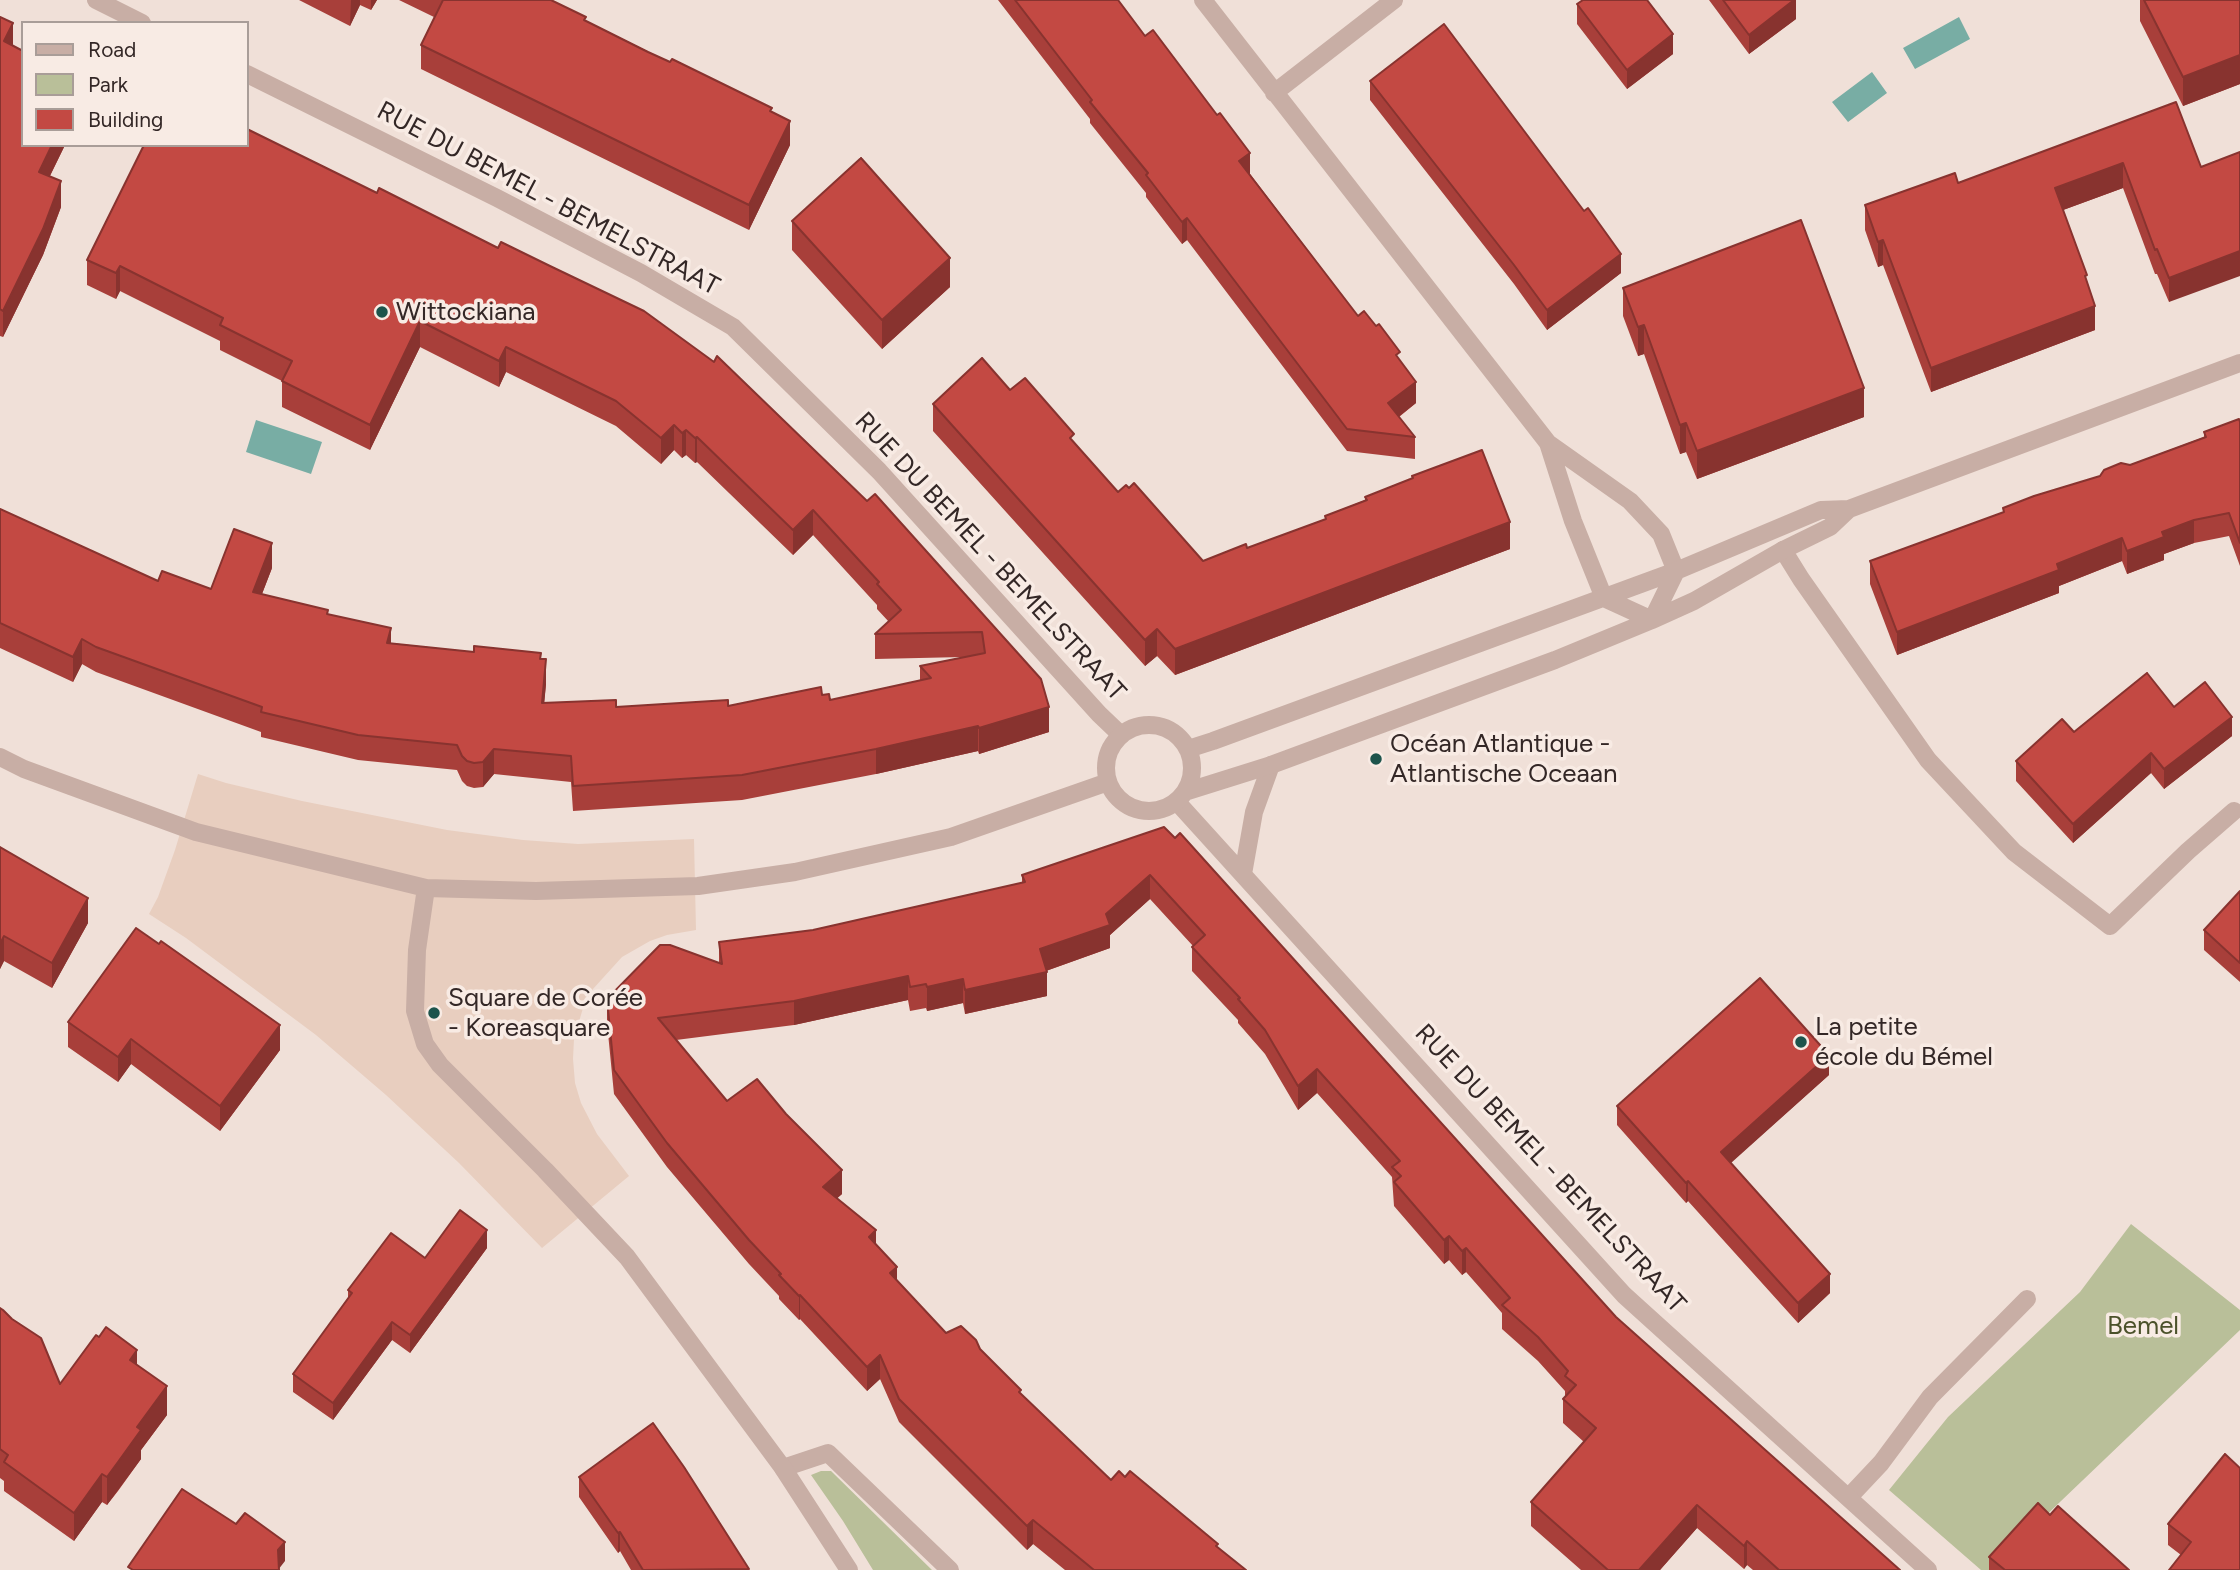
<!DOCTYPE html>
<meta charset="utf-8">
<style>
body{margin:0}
#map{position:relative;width:2240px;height:1570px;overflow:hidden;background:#f0e0d8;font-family:Figtree,sans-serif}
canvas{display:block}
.legend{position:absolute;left:21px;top:21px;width:228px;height:126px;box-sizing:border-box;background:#f8ebe4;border:2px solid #a99d98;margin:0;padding:9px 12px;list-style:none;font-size:21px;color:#332726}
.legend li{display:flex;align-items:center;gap:14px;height:35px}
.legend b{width:35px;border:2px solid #a99d98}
</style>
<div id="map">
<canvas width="2240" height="1570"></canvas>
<ul class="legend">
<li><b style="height:9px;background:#c8aea5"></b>Road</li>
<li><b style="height:19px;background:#b9bf99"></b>Park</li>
<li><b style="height:19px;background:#c34943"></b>Building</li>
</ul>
</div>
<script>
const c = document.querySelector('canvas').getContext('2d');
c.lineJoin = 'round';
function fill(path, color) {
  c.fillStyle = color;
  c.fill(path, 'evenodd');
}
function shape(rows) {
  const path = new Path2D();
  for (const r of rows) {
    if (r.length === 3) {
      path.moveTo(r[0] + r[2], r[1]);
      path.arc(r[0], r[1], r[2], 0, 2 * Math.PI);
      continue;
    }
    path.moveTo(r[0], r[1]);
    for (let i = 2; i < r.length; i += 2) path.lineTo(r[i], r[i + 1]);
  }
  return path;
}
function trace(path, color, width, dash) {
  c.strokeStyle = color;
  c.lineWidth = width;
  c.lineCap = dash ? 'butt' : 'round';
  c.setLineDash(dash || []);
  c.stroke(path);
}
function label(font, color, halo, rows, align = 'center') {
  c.font = font + ' Figtree,sans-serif';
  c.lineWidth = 7;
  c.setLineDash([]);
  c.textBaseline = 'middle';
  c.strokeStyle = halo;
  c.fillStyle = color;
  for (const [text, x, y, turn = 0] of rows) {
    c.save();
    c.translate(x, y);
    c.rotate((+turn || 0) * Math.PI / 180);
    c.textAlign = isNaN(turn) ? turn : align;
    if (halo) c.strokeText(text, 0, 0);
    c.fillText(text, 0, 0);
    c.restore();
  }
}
fill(shape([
 [2131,1224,2240,1310,2240,1330,2038,1523,1996,1570,1981,1570,1889,1490,1948,1417,2080,1292],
 [821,1471,831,1471,932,1570,873,1570,843,1521,811,1475]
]), '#b9bf99');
fill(shape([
 [198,774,226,783,302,801,447,830,523,840,578,844,694,839,696,930,667,935,650,941,622,957,593,989,583,1008,574,1039,573,1059,575,1083,581,1103,597,1134,629,1176,542,1248,459,1163,386,1095,316,1035,186,938,149,914,158,897,175,850]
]), '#e8cebf');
fill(shape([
 [1959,17,1970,39,1915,69,1903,48],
 [1872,72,1887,93,1848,122,1832,102],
 [256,420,322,442,311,474,246,452]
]), '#78ada4');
trace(shape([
 [1849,1497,1881,1463,1930,1397,2027,1299]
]), '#c8aea5', 18);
trace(shape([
 [96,0,142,23],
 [1203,0,1548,443,1630,501,1661,534,1676,571],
 [247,74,497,198,641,273,733,327,879,471,1099,714,1121,735],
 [1274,93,1394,0],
 [1548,443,1573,521,1604,598],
 [1783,550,1801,579,1928,760,2014,852,2110,926,2188,851,2234,811],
 [1177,802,1624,1295,1928,1570],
 [1243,874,1254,812,1271,765],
 [783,1468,828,1453,950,1570]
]), '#c8aea5', 18);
trace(shape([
 [1604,598,1652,620],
 [1652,620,1676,571],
 [1149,768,43],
 [1188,749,1213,741,1676,571,1821,510,1849,509,2240,363],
 [0,757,24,769,196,832,426,888,536,891,698,886,795,872,951,837,1108,782],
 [1185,792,1271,765,1555,660,1652,620,1694,601,1783,550,1830,527,1849,509],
 [426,888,417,950,415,1011,425,1044,440,1065,545,1170,627,1257,783,1468,849,1570]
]), '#c8aea5', 18);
fill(shape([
 [299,0,377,0,371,10,360,5,350,26],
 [399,0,551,0,586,21,772,112,790,145,749,230,421,69,421,45,434,17],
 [998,0,1118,0,1358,316,1400,361,1416,403,1399,417,1415,437,1415,459,1347,451,1187,240,1182,244,1146,197,1146,193,1090,123,1090,119],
 [1709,0,1796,0,1796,19,1749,54],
 [2140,0,2240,0,2240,84,2183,106,2140,21],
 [1577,4,1673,54,1627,89,1577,24],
 [0,17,13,46,65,145,50,176,61,207,43,255,3,337,0,336],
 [1370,81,1584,211,1621,273,1547,330,1514,284,1370,100],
 [2176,102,2201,167,2169,302,2157,274,2155,274,2123,188,2063,210,2087,281,2095,330,1931,392,1883,265,1878,267,1865,230,1865,205,1958,183],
 [377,193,498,248,1041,679,1049,732,979,754,978,751,876,774,742,800,573,811,571,782,494,774,483,787,474,788,467,786,462,781,457,770,358,760,261,737,261,732,96,672,82,664,73,682,0,648,0,509,158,581,211,589,272,568,262,594,328,614,391,643,541,659,546,684,544,703,616,707,728,706,822,695,830,700,920,681,920,666,963,657,875,659,875,634,889,622,877,609,877,605,813,535,793,555,697,462,695,463,686,455,682,458,674,450,661,464,616,426,506,372,499,387,420,347,370,450,282,407,282,381,220,350,220,341,120,291,116,299,87,285,87,260],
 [792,221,950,287,882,349,792,250],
 [1623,288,1864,417,1697,479,1686,452,1680,454,1644,354,1638,356,1623,316],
 [1010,390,1074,443,1118,492,1203,561,1247,548,1325,519,1325,516,1365,500,1365,497,1412,479,1412,476,1510,549,1175,675,1157,656,1145,666,933,431,933,404],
 [2240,422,2240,566,2229,536,2194,543,2164,554,2164,560,2127,574,2122,561,2059,586,2059,593,1897,655,1870,584,1870,561,2003,512,2003,508,2100,476,2204,437,2204,432],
 [2074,732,2232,736,2164,789,2151,773,2073,843,2016,781,2016,761],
 [1164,827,1616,1317,1900,1570,1753,1570,1747,1565,1744,1569,1697,1528,1660,1570,1581,1570,1531,1526,1531,1502,1584,1442,1563,1423,1563,1399,1565,1398,1565,1391,1538,1361,1502,1329,1502,1313,1466,1272,1462,1275,1449,1260,1444,1264,1394,1206,1392,1177,1317,1093,1298,1110,1265,1054,1238,1023,1238,1020,1192,971,1192,947,1193,946,1150,899,1110,935,1110,948,1046,971,1047,996,965,1014,963,1003,927,1011,926,1008,910,1011,908,1000,794,1025,676,1040,727,1101,842,1194,837,1198,876,1245,897,1281,946,1333,980,1349,1021,1394,1111,1480,1125,1477,1246,1570,1065,1570,1033,1544,1027,1550,899,1422,880,1379,867,1391,800,1319,799,1320,779,1299,779,1296,749,1264,667,1167,614,1094,607,1023,607,999,719,963,719,942,813,930,1022,883,1022,875],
 [0,847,88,923,52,988,4,961,0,969],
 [2240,891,2240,982,2204,950,2204,930],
 [68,1022,280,1050,220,1131,131,1064,118,1082,68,1047],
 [1829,1075,1730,1163,1830,1293,1798,1323,1688,1201,1686,1203,1617,1125,1617,1106],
 [487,1248,410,1353,392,1340,333,1420,293,1392,293,1374,348,1298,348,1290,425,1258],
 [0,1308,60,1384,137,1365,167,1415,141,1450,141,1459,118,1491,107,1505,102,1502,74,1541,4,1491,4,1481,0,1478],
 [579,1477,749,1570,631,1570,620,1551,618,1553,579,1497],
 [2050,1515,2129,1570,1989,1570,1989,1557],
 [2168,1524,2240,1570,2181,1555,2168,1545]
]), '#a83f3a');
fill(shape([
 [351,0,360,0,360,5,350,26],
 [371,0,377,0,371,10],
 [1794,0,1796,0,1796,19,1749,54,1749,35],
 [13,23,13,49,4,41],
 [1673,34,1673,54,1627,89,1627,70],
 [2240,55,2240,84,2183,106,2183,77],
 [790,121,790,145,749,230,749,205],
 [52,145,65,145,39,198,39,172],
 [1250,153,1250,175,1239,161],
 [2123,163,2123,188,2055,213,2055,188],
 [61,181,61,207,43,255,3,337,3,311],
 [1187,218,1187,240,1182,244,1182,222],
 [1883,240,1883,265,1878,267,1878,242],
 [2240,251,2240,276,2169,302,2169,278],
 [1621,254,1621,273,1547,330,1547,310],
 [950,258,950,287,882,349,882,320],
 [120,266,120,291,116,299,116,273],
 [2095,306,2095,330,1931,392,1931,368],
 [420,321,420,347,370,450,370,425],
 [1644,325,1644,354,1638,356,1638,327],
 [506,347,506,372,499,387,499,361],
 [1416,382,1416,403,1388,425,1388,403],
 [1864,388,1864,417,1697,479,1697,451],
 [1686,423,1686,452,1680,454,1680,425],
 [674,425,674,450,661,464,661,438],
 [686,430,686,455,682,458,682,433],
 [697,437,697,462,695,463,695,438],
 [813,510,813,535,793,555,793,530],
 [2194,520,2194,543,2164,554,2164,560,2127,574,2127,551,2162,532],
 [1510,522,1510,549,1175,675,1175,649],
 [2122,538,2122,561,2059,586,2059,593,1897,655,1897,632,2057,564],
 [272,543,272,568,253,617,253,592],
 [391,628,391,654,387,643],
 [1157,629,1157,656,1145,666,1145,640],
 [82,639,82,664,73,682,73,657],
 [546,659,546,684,542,728,542,703],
 [1049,707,1049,732,979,754,979,728],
 [2232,717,2232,736,2164,789,2164,769],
 [978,726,978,751,876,774,876,749],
 [494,749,494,774,483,787,483,762],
 [2151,753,2151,773,2073,843,2073,824],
 [1150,875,1150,899,1110,935,1110,948,1040,973,1040,949,1106,914],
 [88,898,88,923,52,988,52,963],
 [4,936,4,961,0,969,0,944],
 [1047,972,1047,996,965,1014,965,990],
 [908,976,908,1000,794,1025,794,1001],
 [963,979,963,1003,927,1011,927,987],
 [280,1025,280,1050,220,1131,220,1106],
 [131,1039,131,1064,118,1082,118,1057],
 [1829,1055,1829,1075,1721,1172,1721,1152],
 [1317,1069,1317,1093,1298,1110,1298,1086],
 [842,1170,842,1194,823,1211,823,1187],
 [1688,1181,1688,1201,1686,1203,1686,1183],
 [487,1230,487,1248,410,1353,410,1335],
 [876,1230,876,1254,869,1237],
 [1449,1236,1449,1260,1444,1264,1444,1240],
 [1466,1248,1466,1272,1462,1275,1462,1251],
 [897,1267,897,1291,890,1273],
 [1830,1274,1830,1293,1798,1323,1798,1303],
 [800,1295,800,1319,799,1320,799,1296],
 [392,1322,392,1340,333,1420,333,1403],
 [137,1350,137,1379,130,1360],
 [880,1355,880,1379,867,1391,867,1367],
 [167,1386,167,1415,141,1450,141,1459,107,1505,107,1477,137,1427],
 [102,1474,102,1502,74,1541,74,1513],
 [1697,1505,1697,1528,1660,1570,1639,1570],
 [1033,1520,1033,1544,1027,1550,1027,1526],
 [620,1532,620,1551,618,1553,618,1533],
 [1747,1541,1747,1565,1744,1569,1744,1546],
 [285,1542,285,1561,278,1570,278,1550]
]), '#88332f');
const building = shape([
 [443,0,551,0,586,17,584,20,648,52,670,62,672,59,772,108,770,111,790,121,749,205,421,45,443,0],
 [1015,0,1118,0,1145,36,1153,30,1217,115,1220,113,1250,153,1239,161,1358,316,1364,311,1376,326,1379,324,1400,352,1396,355,1416,382,1388,403,1415,437,1347,429,1187,218,1182,222,1146,175,1148,173,1090,102,1092,100,1015,0],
 [1583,0,1647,0,1673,34,1627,70,1577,4,1583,0],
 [1723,0,1794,0,1749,35,1723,0],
 [2144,0,2240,0,2240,55,2183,77,2144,0],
 [0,17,13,23,4,41,23,51,23,145,52,145,39,172,61,181,43,229,3,311,0,309,0,17],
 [1444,24,1584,211,1588,208,1621,254,1547,310,1514,265,1370,81,1444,24],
 [2176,102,2201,167,2240,152,2240,251,2169,278,2157,249,2155,250,2123,163,2055,188,2087,275,2085,276,2095,306,1931,368,1883,240,1878,242,1865,205,1955,173,1958,183,2176,102],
 [247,129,377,193,379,188,498,248,501,242,550,266,644,311,714,362,717,356,867,501,875,494,1041,679,1049,707,979,728,978,726,876,749,742,775,573,786,571,756,494,749,483,762,474,763,467,761,462,756,457,745,358,735,261,712,262,707,96,647,82,639,73,657,0,623,0,509,158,581,162,571,211,589,234,529,272,543,253,592,328,610,327,614,391,628,387,643,474,652,474,646,541,653,540,659,546,659,542,703,616,700,616,707,728,700,728,706,821,687,822,695,829,694,830,700,931,678,920,666,985,653,982,632,875,634,901,610,877,584,879,582,813,510,793,530,697,437,695,438,686,430,682,433,674,425,661,438,616,401,506,347,499,361,420,321,370,425,282,381,292,361,220,325,223,318,120,266,116,273,87,260,144,145,247,145,247,129],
 [861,158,950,258,882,320,792,221,861,158],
 [1801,220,1864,388,1697,451,1686,423,1680,425,1644,325,1638,327,1623,288,1801,220],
 [982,358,1010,390,1025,378,1074,434,1070,438,1118,492,1126,485,1129,488,1134,483,1203,561,1246,544,1247,548,1326,519,1325,516,1367,500,1365,497,1413,478,1412,476,1482,450,1510,522,1175,649,1157,629,1145,640,933,404,982,358],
 [2239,419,2240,422,2240,543,2229,513,2194,520,2162,532,2164,537,2127,551,2122,538,2057,564,2059,570,1897,632,1870,561,2004,512,2003,508,2034,496,2100,476,2104,470,2121,463,2130,465,2206,437,2204,432,2239,419],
 [2147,673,2174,707,2205,682,2232,717,2164,769,2151,753,2073,824,2016,761,2062,719,2074,732,2147,673],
 [1164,827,1175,838,1180,833,1616,1317,1900,1570,1779,1570,1747,1541,1744,1546,1697,1505,1639,1570,1608,1570,1531,1502,1596,1428,1563,1399,1576,1385,1565,1376,1568,1371,1538,1337,1502,1305,1510,1298,1466,1248,1462,1251,1449,1236,1444,1240,1394,1182,1401,1176,1392,1167,1400,1161,1317,1069,1298,1086,1265,1030,1238,999,1240,998,1192,947,1205,935,1150,875,1106,914,1110,925,1040,949,1047,972,965,990,963,979,927,987,926,984,910,987,908,976,794,1001,658,1018,727,1101,757,1079,786,1114,842,1170,823,1187,876,1230,869,1237,897,1267,890,1273,946,1333,961,1326,976,1340,980,1349,1021,1390,1019,1392,1111,1480,1119,1471,1125,1477,1130,1471,1218,1544,1216,1546,1246,1570,1094,1570,1033,1520,1027,1526,899,1399,880,1355,867,1367,800,1295,799,1296,779,1275,781,1274,749,1240,667,1143,614,1070,607,999,660,945,670,945,722,964,719,942,813,930,1025,882,1022,875,1164,827],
 [0,847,88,898,52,963,4,936,0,944,0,847],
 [2240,891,2240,963,2204,930,2240,891],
 [136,928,159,944,161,941,280,1025,220,1106,131,1039,118,1057,68,1022,136,928],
 [1760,978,1829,1055,1721,1152,1830,1274,1798,1303,1688,1181,1686,1183,1617,1106,1760,978],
 [460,1210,487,1230,410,1335,392,1322,333,1403,293,1374,352,1293,348,1290,391,1233,425,1258,460,1210],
 [0,1308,3,1310,12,1319,41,1338,60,1384,96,1335,99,1337,106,1327,137,1350,130,1360,167,1386,137,1427,141,1430,118,1462,107,1477,102,1474,74,1513,4,1462,8,1455,0,1449,0,1308],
 [653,1423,684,1467,749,1569,643,1570,620,1532,618,1533,579,1477,653,1423],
 [2225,1454,2240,1468,2240,1570,2169,1570,2191,1542,2168,1524,2225,1454],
 [182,1489,236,1524,245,1513,285,1542,278,1550,279,1570,133,1570,128,1567,182,1489],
 [2038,1503,2050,1515,2058,1506,2129,1570,2005,1570,1989,1557,2038,1503]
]);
fill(building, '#c34943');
trace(building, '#88332f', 2);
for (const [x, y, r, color] of [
 [382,312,7,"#1d544c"],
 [1376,759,7,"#1d544c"],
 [434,1013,7,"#1d544c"],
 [1801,1042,7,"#1d544c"]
]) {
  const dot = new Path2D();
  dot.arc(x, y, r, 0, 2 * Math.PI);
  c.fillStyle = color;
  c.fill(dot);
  trace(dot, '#f8ebe4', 2.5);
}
label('26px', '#332726', '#f8ebe4', [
 ["RUE DU BEMEL - BEMELSTRAAT",548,199,28],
 ["RUE DU BEMEL - BEMELSTRAAT",990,557,47],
 ["RUE DU BEMEL - BEMELSTRAAT",1550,1169,47]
]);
label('26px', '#332726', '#f8ebe4', [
 ["Wittockiana",396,312],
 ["Océan Atlantique -",1390,744],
 ["Atlantische Oceaan",1390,774],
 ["Square de Corée",448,998],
 ["- Koreasquare",448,1028],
 ["La petite",1815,1027],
 ["école du Bémel",1815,1057]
], 'left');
label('26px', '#4b512a', '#f8ebe4', [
 ["Bemel",2143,1326]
]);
</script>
